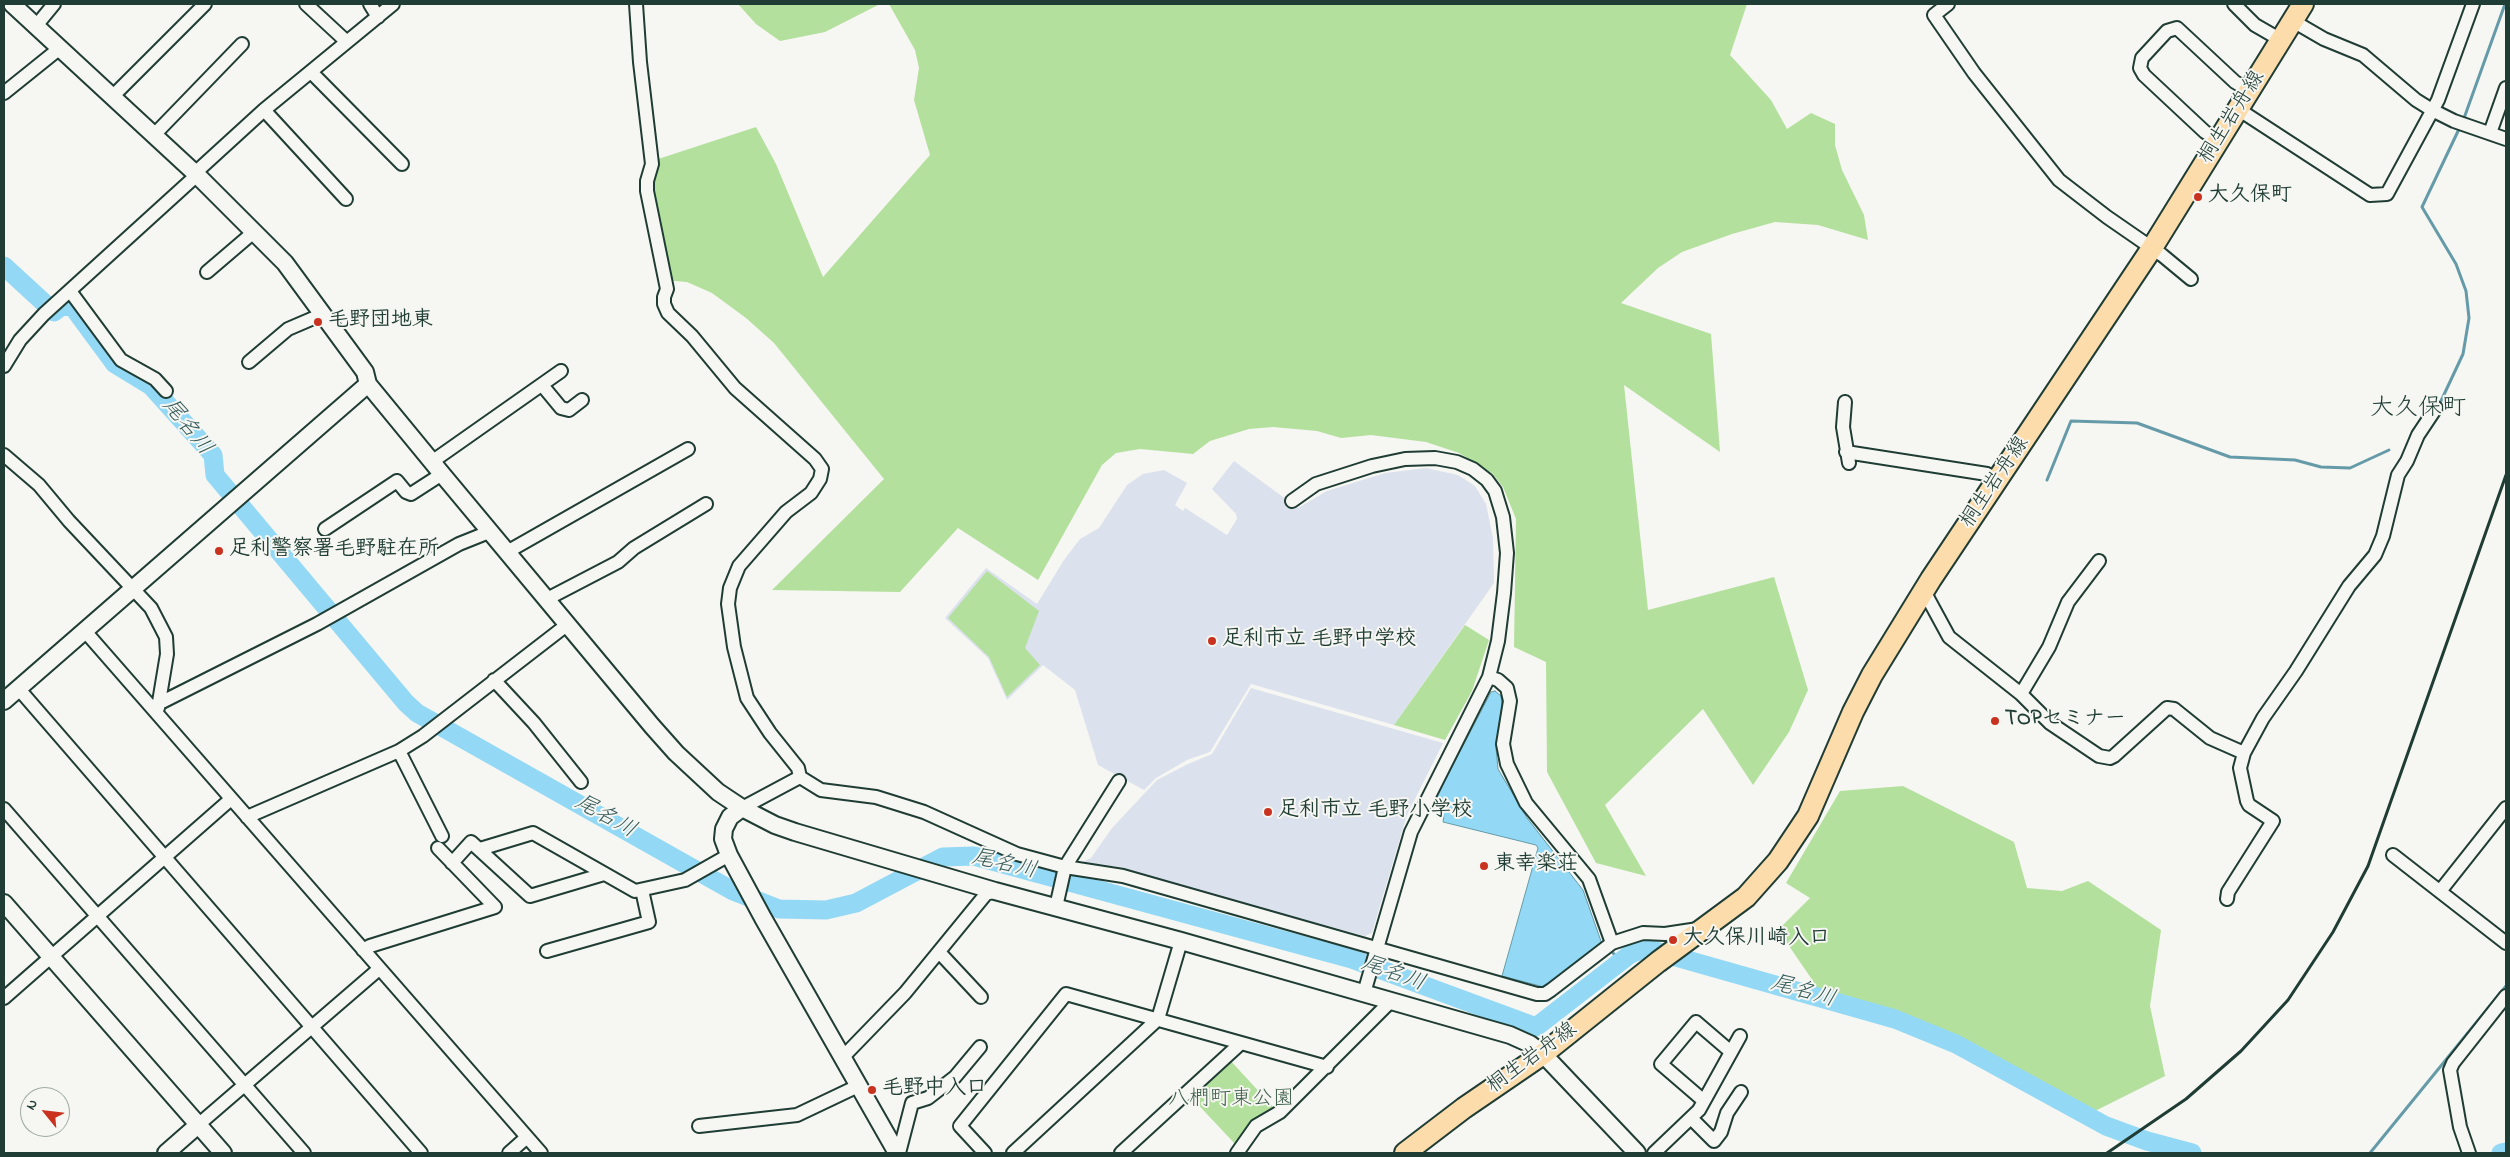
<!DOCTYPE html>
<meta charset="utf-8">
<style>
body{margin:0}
#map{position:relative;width:2510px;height:1157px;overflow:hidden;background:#f6f6f2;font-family:"Indie Flower",sans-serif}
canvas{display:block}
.frame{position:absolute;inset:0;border:5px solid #1f3d34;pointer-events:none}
.north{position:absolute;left:20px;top:1087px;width:50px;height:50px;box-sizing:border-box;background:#f6f6f2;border:1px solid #a0aca6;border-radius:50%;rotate:299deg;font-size:14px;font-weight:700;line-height:20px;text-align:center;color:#1f3d34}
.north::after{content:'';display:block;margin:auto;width:18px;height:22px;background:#c8321e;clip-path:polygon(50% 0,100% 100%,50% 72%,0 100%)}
</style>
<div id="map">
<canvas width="2510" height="1157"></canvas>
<div class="frame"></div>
<div class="north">N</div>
</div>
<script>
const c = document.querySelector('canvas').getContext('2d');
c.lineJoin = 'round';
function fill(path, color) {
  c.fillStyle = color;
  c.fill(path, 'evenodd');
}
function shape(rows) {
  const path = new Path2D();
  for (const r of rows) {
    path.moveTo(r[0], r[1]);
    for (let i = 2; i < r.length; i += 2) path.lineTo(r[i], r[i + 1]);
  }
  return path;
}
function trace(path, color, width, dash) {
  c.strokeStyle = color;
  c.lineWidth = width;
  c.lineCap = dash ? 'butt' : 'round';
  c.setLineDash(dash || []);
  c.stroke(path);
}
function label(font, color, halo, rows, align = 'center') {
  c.font = font + ' "Indie Flower","Klee One",sans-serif';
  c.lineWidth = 4;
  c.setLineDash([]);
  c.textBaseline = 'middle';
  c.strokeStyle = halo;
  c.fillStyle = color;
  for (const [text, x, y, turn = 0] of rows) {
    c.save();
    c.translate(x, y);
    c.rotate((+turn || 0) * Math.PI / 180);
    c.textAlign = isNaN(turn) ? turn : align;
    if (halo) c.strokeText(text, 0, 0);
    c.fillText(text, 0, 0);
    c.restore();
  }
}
fill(shape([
 [1234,461,1298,508,1327,491,1385,473,1426,468,1458,475,1475,486,1486,504,1493,538,1494,583,1394,725,1251,684,1210,752,1187,760,1156,778,1144,790,1098,765,1075,690,1043,665,1007,700,988,658,945,618,986,568,1037,604,1064,560,1080,539,1099,528,1127,485,1143,474,1164,470,1187,483,1175,505,1183,511,1185,508,1227,535,1237,519,1236,514,1212,489],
 [1251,688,1443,743,1407,815,1372,933,1365,936,1099,865,1080,863,1091,858,1112,828,1157,780,1188,764,1212,754]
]), '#dce2ed');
fill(shape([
 [738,4,880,4,825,32,780,41,756,24],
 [889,4,1747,4,1730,55,1771,100,1787,129,1811,113,1835,124,1835,145,1842,170,1864,215,1868,240,1818,225,1775,222,1732,234,1682,252,1658,268,1621,303,1711,334,1720,452,1624,385,1648,610,1774,577,1808,690,1789,732,1753,785,1703,709,1605,805,1646,876,1596,863,1547,772,1546,662,1514,647,1516,519,1503,487,1493,474,1459,453,1426,442,1371,435,1341,438,1317,431,1273,427,1249,429,1210,441,1193,454,1140,449,1116,453,1102,465,1038,580,958,528,900,592,772,590,884,479,774,343,746,318,712,293,687,282,663,280,646,163,756,127,776,164,823,277,930,155,914,100,919,68,915,50],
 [987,571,1039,611,1025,648,1040,665,1007,697,989,657,948,618],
 [1465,625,1489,640,1472,691,1445,740,1394,725],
 [1903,786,2014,842,2027,888,2062,891,2088,881,2161,930,2150,1006,2165,1076,2095,1111,1933,1029,1895,1015,1816,991,1813,981,1778,930,1810,898,1786,883,1840,791],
 [1229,1059,1275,1109,1236,1145,1190,1096]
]), '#b4e09d');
const water = shape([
 [1495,691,1501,696,1502,705,1496,748,1498,769,1527,818,1583,890,1602,944,1544,987,1502,976,1538,848,1536,845,1443,822,1444,815,1429,811,1491,692,1495,691]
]);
fill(water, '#93d9f5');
trace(water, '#659ba8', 1);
trace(shape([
 [2463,121,2505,4],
 [2441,401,2463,354,2469,318,2466,291,2456,264,2422,207,2460,127],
 [2047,480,2071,421,2137,423,2230,457,2295,460,2321,467,2350,468,2389,450],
 [1613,953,1621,961],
 [2370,1153,2506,986]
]), '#659ba8', 3);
trace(shape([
 [4,266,54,312,62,306,73,307,115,364,151,386,213,455,215,475,406,703,417,713,733,891,779,909,826,910,856,903,943,857,974,856,1352,959,1536,1027,1629,955,1635,952,1648,949,1895,1019,1956,1044,2106,1126,2147,1141,2192,1153],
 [2501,1153,2506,1152]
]), '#93d9f5', 19);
const minor = shape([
 [306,4,347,42],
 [370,4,378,17],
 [636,4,640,62,652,164,647,181,647,191,667,289,664,297,664,304,668,313,692,336,735,388,815,459,822,469,820,479,811,493,786,512,739,566,730,588,728,604,734,647,747,698,770,733,798,768,800,777,821,790,876,797,924,812,1017,854,1065,867,1123,876,1537,994,1545,994,1551,990,1612,943,1643,933,1665,934,1698,929],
 [1948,4,1934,15,1974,73,2059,180,2107,217,2162,255,2191,279],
 [2234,4,2255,25,2281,40],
 [2293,21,2324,39,2363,55,2416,100,2432,110,2454,121,2506,139],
 [36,26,54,4],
 [311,72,402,164],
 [4,93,60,48],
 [112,97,205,4],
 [2238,109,2370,195,2387,194,2438,100,2473,4],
 [264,110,346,199],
 [2490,133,2506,88],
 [154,135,242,44],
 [2219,141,2205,132,2144,75,2140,68,2142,58,2167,31,2177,28,2235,82,2250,91],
 [195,173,264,110,393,4],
 [207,272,255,231],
 [70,291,121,360,155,379,166,391],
 [249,362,288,329,323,314],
 [4,366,20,340,44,314,197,175],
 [542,385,561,408,569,410,582,400],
 [1845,402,1843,427,1849,463],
 [1846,452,1987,474,1998,480],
 [4,455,39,485,69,521,151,608,166,637,167,654,158,708],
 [433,461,561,371],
 [1292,501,1316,484,1372,466,1405,459,1435,458,1457,462,1473,469,1487,480,1495,491,1503,517,1507,553,1504,593,1498,641,1489,677,1411,832,1364,993],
 [325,529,397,481,406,492,411,494,442,474],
 [507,552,688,449],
 [1924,591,1949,637,2021,694,2050,723,2099,756,2110,758,2114,756,2167,708,2174,709,2210,738,2244,753],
 [547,599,618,562,634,548,706,504],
 [84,630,541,1153],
 [1489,677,1498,680,1507,688,1510,701,1503,744,1507,764,1526,803,1589,879,1612,943],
 [494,680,534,723,581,782],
 [18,688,421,1153],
 [2021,694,2049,647,2068,602,2099,561],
 [160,703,317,624,459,544,489,532],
 [399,751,442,836],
 [742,808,800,777],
 [4,809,304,1153],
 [247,817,399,751,423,736,568,624],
 [480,849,533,833,635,891,685,880,729,855],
 [2393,855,2506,943],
 [452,863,471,842,530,896,604,874],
 [2441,890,2506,808],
 [2227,899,2228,892,2273,821,2249,805,2247,801,2240,768,2244,753,2263,718,2296,671,2349,586,2375,555,2383,536,2398,475,2407,461,2418,435,2436,408],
 [1056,907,1065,867,1119,781],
 [363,950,370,946,495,907,438,848],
 [547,951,649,922,642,890],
 [939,952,981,997],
 [4,998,231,799],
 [842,1058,905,993,986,894,995,891],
 [1704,1101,1661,1064,1696,1022,1731,1052],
 [1692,1119,1714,1141,1721,1132,1727,1113,1741,1092],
 [198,1125,379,969],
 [699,1126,797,1115,858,1086],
 [509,1153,527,1137],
 [899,1153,912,1103,928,1098,955,1077,980,1047],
 [985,1153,960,1126,1066,994,1327,1067],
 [1013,1153,1158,1019,1181,941],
 [1121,1153,1241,1043],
 [1237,1153,1256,1126,1280,1112,1391,1001],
 [1654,1153,1699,1110,1740,1036],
 [2469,1153,2460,1127,2450,1070,2453,1063,2506,996]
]);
const tertiary = shape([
 [12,4,197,175,285,263,365,372,368,384,442,474,652,726,676,753,718,792,742,808,775,825,795,832,995,891,1181,941,1510,1035,1530,1044,1543,1054,1637,1153],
 [4,701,368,384],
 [742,808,730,817,724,829,723,839,729,855,763,918,897,1153],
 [4,903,223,1153],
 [166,1153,198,1125]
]);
const primary = shape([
 [1405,1153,1464,1108,1543,1054,1658,962,1746,897,1778,861,1808,816,1853,712,1872,675,1931,579,2152,248,2303,4]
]);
trace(minor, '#1f3d34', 16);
trace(tertiary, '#1f3d34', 20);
trace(primary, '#1f3d34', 24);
trace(minor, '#f6f6f2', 12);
trace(tertiary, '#f6f6f2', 16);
trace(primary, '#fddcac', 20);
trace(shape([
 [2107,1153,2186,1099,2241,1051,2288,1000,2333,932,2368,866,2506,475]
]), '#1f3d34', 3);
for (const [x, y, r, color] of [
 [2198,197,5,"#c8321e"],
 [318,322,5,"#c8321e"],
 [219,551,5,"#c8321e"],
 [1212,641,5,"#c8321e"],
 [1995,721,5,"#c8321e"],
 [1268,812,5,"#c8321e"],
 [1484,866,5,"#c8321e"],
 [1673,940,5,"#c8321e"],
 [872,1090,5,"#c8321e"]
]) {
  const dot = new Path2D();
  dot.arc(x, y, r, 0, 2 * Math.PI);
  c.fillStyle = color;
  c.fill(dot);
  trace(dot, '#f6f6f2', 2);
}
label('21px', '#1f3d34', '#f6f6f2', [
 ["桐生岩舟線",2233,118,-58],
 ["桐生岩舟線",1996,483,-56],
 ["桐生岩舟線",1533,1059,-36]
]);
label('bold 21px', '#1f3d34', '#f6f6f2', [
 ["大久保町",2208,197],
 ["毛野団地東",328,322],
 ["足利警察署毛野駐在所",229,551],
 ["足利市立 毛野中学校",1222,641],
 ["TOPセミナー",2005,721],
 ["足利市立 毛野小学校",1278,812],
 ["東幸楽荘",1494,866],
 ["大久保川崎入口",1683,940],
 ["毛野中入口",882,1090]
], 'left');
label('21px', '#3d5e49', '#f6f6f2', [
 ["八椚町東公園",1231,1101]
]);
label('italic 22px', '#365c5b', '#f6f6f2', [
 ["尾名川",186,428,51],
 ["尾名川",605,818,29],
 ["尾名川",1004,866,13],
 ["尾名川",1393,975,20],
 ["尾名川",1803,993,16]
]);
label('24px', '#1f3d34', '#f6f6f2', [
 ["大久保町",2418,410]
]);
</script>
